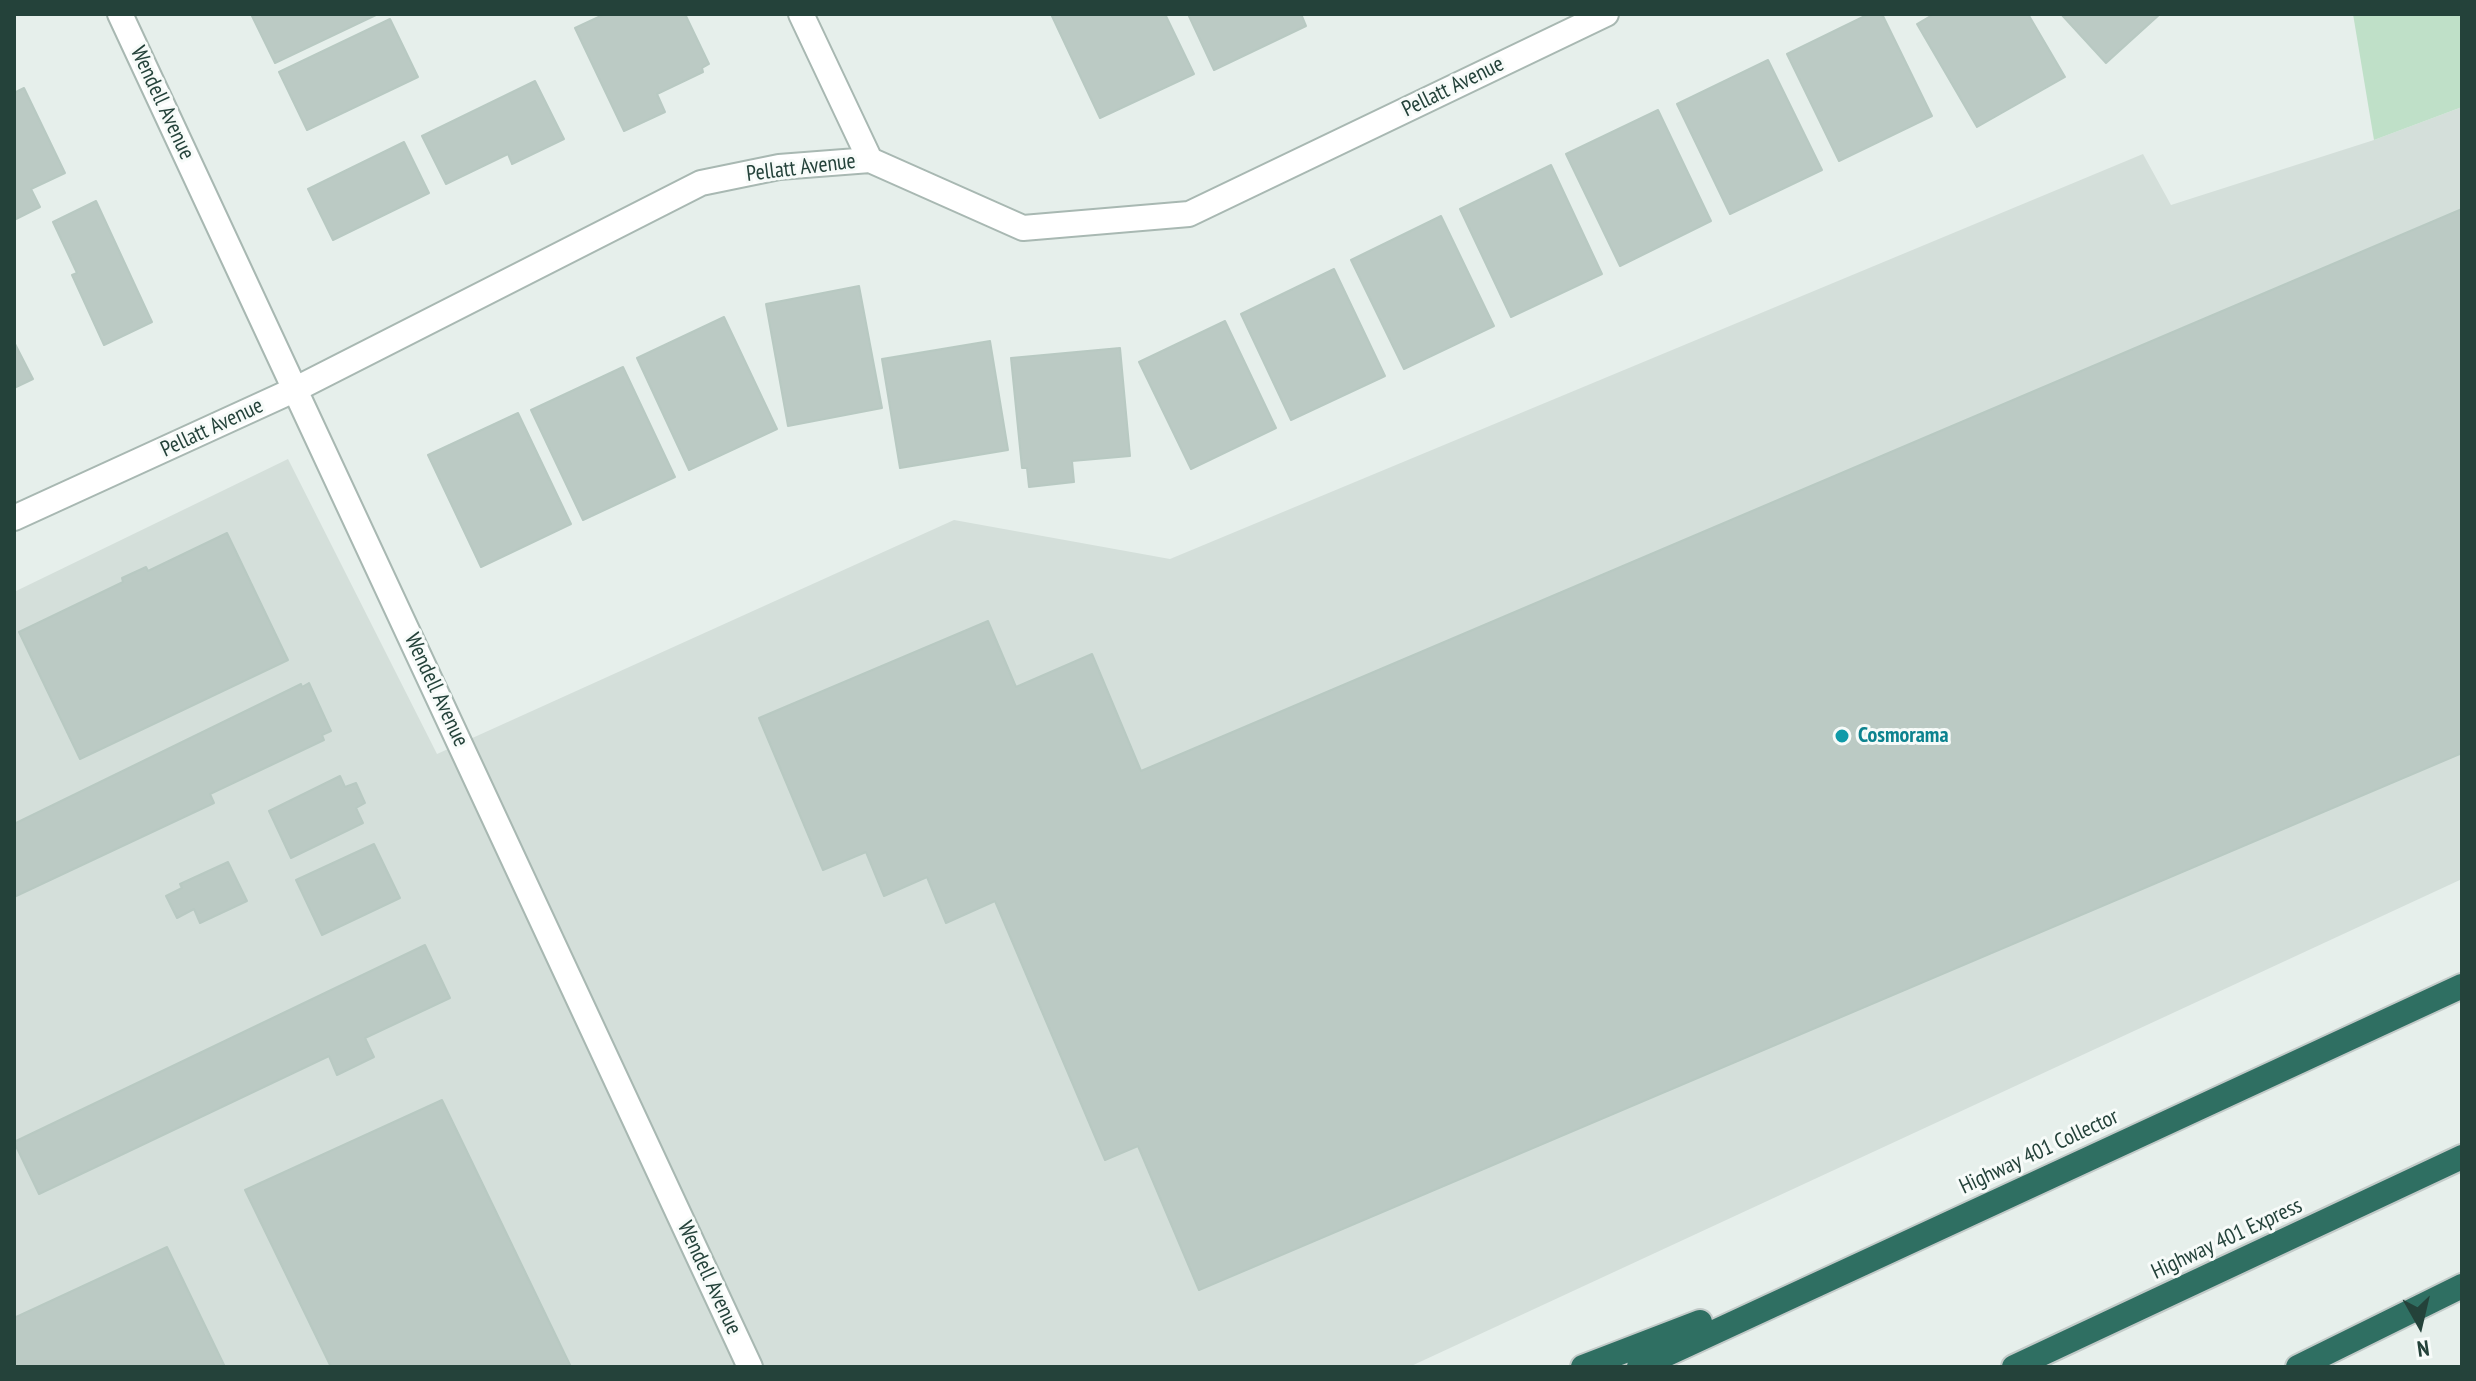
<!DOCTYPE html>
<style>
body{margin:0}
#map{position:relative;width:2476px;height:1381px;overflow:hidden;background:#e6efeb;font-family:"PT Sans Narrow",sans-serif}
canvas{display:block}
.frame{position:absolute;inset:0;border:16px solid #24423a;pointer-events:none}
.north{position:absolute;left:2380px;top:1285px;width:80px;height:80px;-webkit-text-stroke:6px #f7fbf9;paint-order:stroke;rotate:172deg;font-size:22px;font-weight:700;line-height:32px;text-align:center;color:#24423a}
.north::after{content:'';display:block;margin:auto;width:28px;height:36px;background:#24423a;clip-path:polygon(50% 0,100% 100%,50% 72%,0 100%)}
</style>
<div id="map">
<canvas width="2476" height="1381"></canvas>
<div class="frame"></div>
<div class="north">N</div>
</div>
<script>
const c = document.querySelector('canvas').getContext('2d');
c.lineJoin = 'round';
function fill(path, color) {
  c.fillStyle = color;
  c.fill(path, 'evenodd');
}
function shape(rows) {
  const path = new Path2D();
  for (const r of rows) {
    path.moveTo(r[0], r[1]);
    for (let i = 2; i < r.length; i += 2) path.lineTo(r[i], r[i + 1]);
  }
  return path;
}
function trace(path, color, width, dash) {
  c.strokeStyle = color;
  c.lineWidth = width;
  c.lineCap = dash ? 'butt' : 'round';
  c.setLineDash(dash || []);
  c.stroke(path);
}
function label(font, color, halo, rows, align = 'center') {
  c.font = font + ' "PT Sans Narrow",sans-serif';
  c.lineWidth = 6;
  c.setLineDash([]);
  c.textBaseline = 'middle';
  c.strokeStyle = halo;
  c.fillStyle = color;
  for (const [text, x, y, turn = 0] of rows) {
    c.save();
    c.translate(x, y);
    c.rotate((+turn || 0) * Math.PI / 180);
    c.textAlign = isNaN(turn) ? turn : align;
    if (halo) c.strokeText(text, 0, 0);
    c.fillText(text, 0, 0);
    c.restore();
  }
}
fill(shape([
 [2462,107,2462,879,1409,1367,14,1367,14,592,288,459,437,754,954,520,1170,559,2143,154,2171,205,2374,140]
]), '#d4dfda');
fill(shape([
 [2353,14,2462,14,2462,107,2374,140]
]), '#bfe0c8');
const building = shape([
 [251,14,378,14,275,63,251,14],
 [605,14,685,14,709,64,702,68,703,72,657,94,665,112,624,131,575,28,605,14],
 [1051,14,1165,14,1194,74,1100,118,1051,14],
 [1188,14,1301,14,1306,26,1214,70,1188,14],
 [1869,14,1882,14,1932,116,1839,161,1787,54,1869,14],
 [1934,14,2028,14,2065,77,1977,127,1917,24,1934,14],
 [2061,14,2160,14,2106,63,2061,14],
 [390,19,418,77,307,130,279,72,390,19],
 [1768,60,1822,170,1730,214,1677,104,1768,60],
 [535,81,564,139,512,164,508,154,446,184,422,136,535,81],
 [24,88,65,173,31,189,40,207,14,220,14,93,24,88],
 [1658,110,1711,221,1620,266,1566,154,1658,110],
 [404,142,429,193,333,240,308,189,404,142],
 [1551,165,1602,274,1511,317,1460,209,1551,165],
 [96,201,152,322,104,345,72,275,77,273,53,222,96,201],
 [2462,209,2462,753,1199,1290,1138,1146,1105,1160,995,901,946,923,927,877,884,896,866,852,823,870,759,718,988,621,1016,687,1092,654,1141,771,2462,209],
 [1441,216,1494,326,1404,369,1351,260,1441,216],
 [1334,269,1385,376,1291,420,1241,314,1334,269],
 [859,286,882,408,788,426,766,304,859,286],
 [724,317,777,429,689,470,637,358,724,317],
 [1225,321,1276,428,1191,469,1139,362,1225,321],
 [990,341,1008,450,900,468,882,359,990,341],
 [14,342,33,379,14,388,14,342],
 [1120,348,1130,456,1072,461,1074,482,1029,487,1027,468,1022,468,1011,358,1120,348],
 [623,367,675,477,583,520,531,410,623,367],
 [518,413,571,524,481,567,428,455,518,413],
 [227,533,288,660,80,759,19,632,123,582,122,578,146,567,148,571,227,533],
 [309,683,331,731,322,735,324,740,210,794,214,803,14,897,14,824,301,684,302,687,309,683],
 [340,776,345,787,356,783,365,803,356,808,363,823,291,858,269,811,340,776],
 [374,844,400,898,322,935,296,880,374,844],
 [228,862,247,901,200,923,194,909,177,918,166,896,182,888,180,884,228,862],
 [425,945,450,998,365,1038,374,1057,337,1075,329,1056,39,1194,14,1142,425,945],
 [442,1100,571,1367,331,1367,245,1190,442,1100],
 [167,1247,225,1367,14,1367,14,1318,167,1247]
]);
fill(building, '#bbcac4');
trace(building, '#b8c9c2', 2);
const minor = shape([
 [120,14,750,1367],
 [801,14,870,160],
 [14,518,296,389,701,183,779,167,870,160,1023,228,1189,214,1606,14]
]);
const highway = shape([
 [1583,1367,1700,1322],
 [1639,1367,2462,986],
 [2014,1367,2462,1157],
 [2298,1367,2462,1286]
]);
trace(minor, '#a8b8b2', 28);
trace(highway, '#c2cac8', 28);
trace(minor, '#fff', 24);
trace(highway, '#2f6f62', 24);
for (const [x, y, r, color] of [
 [1842,736,8,"#0f9aa8"]
]) {
  const dot = new Path2D();
  dot.arc(x, y, r, 0, 2 * Math.PI);
  c.fillStyle = color;
  c.fill(dot);
  trace(dot, '#f7fbf9', 3);
}
label('22px', '#24423a', '#f7fbf9', [
 ["Pellatt Avenue",1453,87,-26],
 ["Wendell Avenue",162,103,65],
 ["Pellatt Avenue",801,168,-7],
 ["Pellatt Avenue",212,428,-25],
 ["Wendell Avenue",436,690,65],
 ["Highway 401 Collector",2039,1152,-25],
 ["Highway 401 Express",2227,1239,-25],
 ["Wendell Avenue",709,1278,65]
]);
label('bold 22px', '#0d838f', '#f7fbf9', [
 ["Cosmorama",1858,736]
], 'left');
</script>
